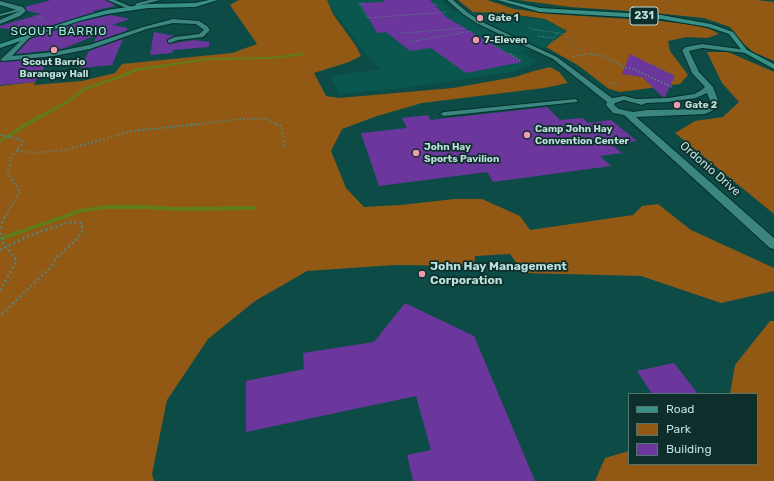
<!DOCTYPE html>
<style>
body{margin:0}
#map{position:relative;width:774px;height:481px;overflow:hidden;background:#0d4c46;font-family:Rubik,sans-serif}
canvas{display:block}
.legend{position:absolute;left:628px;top:393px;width:130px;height:72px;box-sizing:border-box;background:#0e2e2b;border:1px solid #537571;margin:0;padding:5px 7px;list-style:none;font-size:12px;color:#bbdfda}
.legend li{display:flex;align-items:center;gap:8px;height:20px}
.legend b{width:20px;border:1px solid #537571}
</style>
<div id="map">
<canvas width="774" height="481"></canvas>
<ul class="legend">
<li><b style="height:5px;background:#379187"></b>Road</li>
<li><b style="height:11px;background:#925915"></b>Park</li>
<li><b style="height:11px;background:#6c379d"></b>Building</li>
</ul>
</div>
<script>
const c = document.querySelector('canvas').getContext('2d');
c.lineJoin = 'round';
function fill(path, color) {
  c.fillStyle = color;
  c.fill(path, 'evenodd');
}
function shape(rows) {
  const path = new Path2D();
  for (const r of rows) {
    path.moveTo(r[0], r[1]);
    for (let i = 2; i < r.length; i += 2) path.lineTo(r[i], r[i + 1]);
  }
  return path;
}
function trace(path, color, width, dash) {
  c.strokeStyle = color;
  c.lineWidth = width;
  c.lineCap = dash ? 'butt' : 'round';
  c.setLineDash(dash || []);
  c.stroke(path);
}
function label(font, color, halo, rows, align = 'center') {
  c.font = font + ' Rubik,sans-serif';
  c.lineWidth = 3.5;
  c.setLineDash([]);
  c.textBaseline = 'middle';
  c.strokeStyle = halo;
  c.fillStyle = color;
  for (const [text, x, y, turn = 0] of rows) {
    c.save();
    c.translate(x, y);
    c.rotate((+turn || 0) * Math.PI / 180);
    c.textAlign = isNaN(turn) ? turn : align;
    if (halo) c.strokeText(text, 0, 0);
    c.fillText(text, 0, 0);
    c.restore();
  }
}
fill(shape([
 [328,0,441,0,453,11,503,14,545,20,566,31,545,47,521,52,538,62,512,72,405,88,339,94,330,76,380,69,368,57,344,25,333,11]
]), '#09574f');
fill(shape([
 [239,0,327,0,333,14,356,46,361,56,349,62,314,73,326,96,339,98,453,88,515,77,534,71,550,67,559,72,568,83,544,88,422,103,377,116,342,129,331,151,346,188,364,207,401,205,454,199,482,199,520,216,530,230,633,215,642,206,658,204,691,230,774,268,774,291,721,303,641,276,524,273,510,254,475,256,474,266,394,265,307,271,255,301,208,339,167,400,152,474,154,481,0,481,0,86,35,82,34,85,82,81,115,73,122,64,232,53,257,44,230,5],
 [458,0,487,0,514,9,551,14,660,21,693,25,710,29,719,34,707,38,687,37,668,41,670,51,688,75,680,84,620,92,609,89,579,66,546,47,567,31,545,19,503,13,473,12],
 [518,0,757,0,774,2,774,61,753,52,742,42,730,27,704,18,644,12,570,7],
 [707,52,728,52,774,72,774,214,675,133,695,121,723,117,739,102,722,83],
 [770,321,774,321,774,481,595,481,605,458,629,451,629,464,757,464,757,394,730,394,735,365]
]), '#925915');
fill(shape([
 [303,53,305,54,304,55,271,59,207,60,137,71,118,79,85,90,70,102,27,126,0,143,0,140,23,124,68,100,83,88,116,77,135,69,207,58,271,57,303,53],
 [108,205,143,205,178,207,253,206,256,208,253,210,178,211,143,209,108,209,83,212,0,241,0,237,80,209,108,205]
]), '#607d17');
fill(shape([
 [51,0,106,0,114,5,115,6,93,11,95,12,28,33,26,33,29,31,0,28,0,26,41,14,27,11,25,7],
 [384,0,430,0,446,17,522,62,466,73,431,48,410,51,386,32,377,33,360,3,384,2],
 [111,15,130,19,112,25,128,28,126,31,94,42,97,35,62,49,16,54,30,39,79,22],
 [154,32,174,36,166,40,169,44,194,40,209,42,209,47,173,50,172,53,150,55],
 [123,39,112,65,80,68,89,51],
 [630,54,675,76,665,97,663,97,642,77,622,74],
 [50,58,35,82,0,85,0,62,4,62],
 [547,107,560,120,583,118,588,123,611,120,637,141,612,145,622,153,600,156,611,166,493,182,487,172,379,186,361,133,407,128,402,118,428,115,430,120],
 [405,303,474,336,535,481,413,481,407,455,431,450,416,396,246,432,246,381,304,369,303,353,374,342],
 [674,363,698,394,652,394,637,371]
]), '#6c379d');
const lane = shape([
 [22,8,24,10,0,16,0,14,22,8],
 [575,99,578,101,577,102,444,116,440,114,444,112,575,99]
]);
const street = shape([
 [150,0,160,0,141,5,139,8,134,7,137,3,150,0],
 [0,1,23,7,26,11,20,16,0,24,0,20,20,11,0,5,0,1],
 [173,19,199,21,207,26,210,30,203,37,178,40,170,43,168,42,168,40,175,37,199,34,204,30,196,24,173,23,147,29,90,49,54,56,4,61,0,60,26,36,29,38,12,56,54,52,89,45,143,27,173,19]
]);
const secondary = shape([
 [107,0,115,0,134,8,129,9,107,0],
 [447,0,453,0,467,12,482,22,557,57,612,98,624,96,636,99,668,98,694,94,700,91,705,87,692,73,682,50,686,47,702,44,747,50,747,52,745,53,702,48,689,51,699,72,713,87,719,103,714,110,705,114,636,117,774,238,774,249,770,248,624,115,613,113,606,105,607,102,553,59,478,24,463,14,447,0],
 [707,93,711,103,703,109,647,110,633,112,619,109,614,105,615,103,624,100,642,105,646,103,668,102,696,98,707,93]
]);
const primary = shape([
 [209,0,218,0,195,7,148,8,107,14,79,21,0,48,0,44,75,19,107,10,148,4,195,3,209,0],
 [497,0,506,0,540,8,661,15,711,24,733,32,747,50,774,64,774,69,743,52,729,34,708,27,661,19,540,12,497,0]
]);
trace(lane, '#042f2b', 2);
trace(street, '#042f2b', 2);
trace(secondary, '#042f2b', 2);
trace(primary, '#042f2b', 2);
trace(shape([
 [364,3,359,3,367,18,447,12],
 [434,4,439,6],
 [33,15,43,19],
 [529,27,531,29,559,33],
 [401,33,466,28],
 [538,36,553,38],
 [409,42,472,31],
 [551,43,557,33,565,34,571,44,586,53,596,55],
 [493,44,511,55],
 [583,55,586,54]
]), '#528681', 1, [1, 1.5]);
trace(shape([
 [510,54,522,61],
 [590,54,604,56,624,67,633,69,672,87],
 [573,57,586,54],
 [609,82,620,86],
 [191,125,242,119,267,119,278,125]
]), '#528681', 1.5, [1.5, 2]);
trace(shape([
 [276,124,281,126,285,147],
 [0,135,23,140,22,144,11,158,8,173,20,192,6,215],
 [17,150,32,153,65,150,133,131,200,124]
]), '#528681', 2, [1.5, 2.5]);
trace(shape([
 [0,228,6,214],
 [0,233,3,239,2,242,15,258,16,262,0,291],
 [0,250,26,237,60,225,72,222,82,223,82,232,74,242,58,256,50,268,0,316]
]), '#528681', 2.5, [2, 3]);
fill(lane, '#3b877f');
fill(street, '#3b877f');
fill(secondary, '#3b877f');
fill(primary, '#379187');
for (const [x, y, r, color] of [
 [480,18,4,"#f29aae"],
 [476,40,4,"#f29aae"],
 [54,50,4,"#f29aae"],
 [677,105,4,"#f29aae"],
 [527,135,4,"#f29aae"],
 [416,153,4,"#f29aae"],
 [422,274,4,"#f29aae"]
]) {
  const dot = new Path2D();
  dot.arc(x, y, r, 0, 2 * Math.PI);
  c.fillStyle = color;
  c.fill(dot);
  trace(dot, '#0e2e2b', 1.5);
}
label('bold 10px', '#bbdfda', '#0e2e2b', [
 ["Gate 1",488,18],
 ["7-Eleven",484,40],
 ["Scout Barrio",54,62,"center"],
 ["Barangay Hall",54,74,"center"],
 ["Gate 2",685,105],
 ["Camp John Hay",535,129],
 ["Convention Center",535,141],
 ["John Hay",424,147],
 ["Sports Pavilion",424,159]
], 'left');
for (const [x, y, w] of [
 [644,16,28]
]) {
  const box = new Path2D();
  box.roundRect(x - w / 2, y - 9, w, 18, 3);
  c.fillStyle = '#0e2e2b';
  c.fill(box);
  trace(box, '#bbdfda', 1);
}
label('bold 11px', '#bbdfda', null, [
 ["231",644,16]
]);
c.letterSpacing = '1px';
label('12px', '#a2eee3', '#0e2e2b', [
 ["SCOUT BARRIO",59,32]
]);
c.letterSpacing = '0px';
label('12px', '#bbdfda', '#0e2e2b', [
 ["Ordonio Drive",710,169,41]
]);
label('bold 12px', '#bbdfda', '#0e2e2b', [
 ["John Hay Management",430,267],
 ["Corporation",430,281]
], 'left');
</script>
